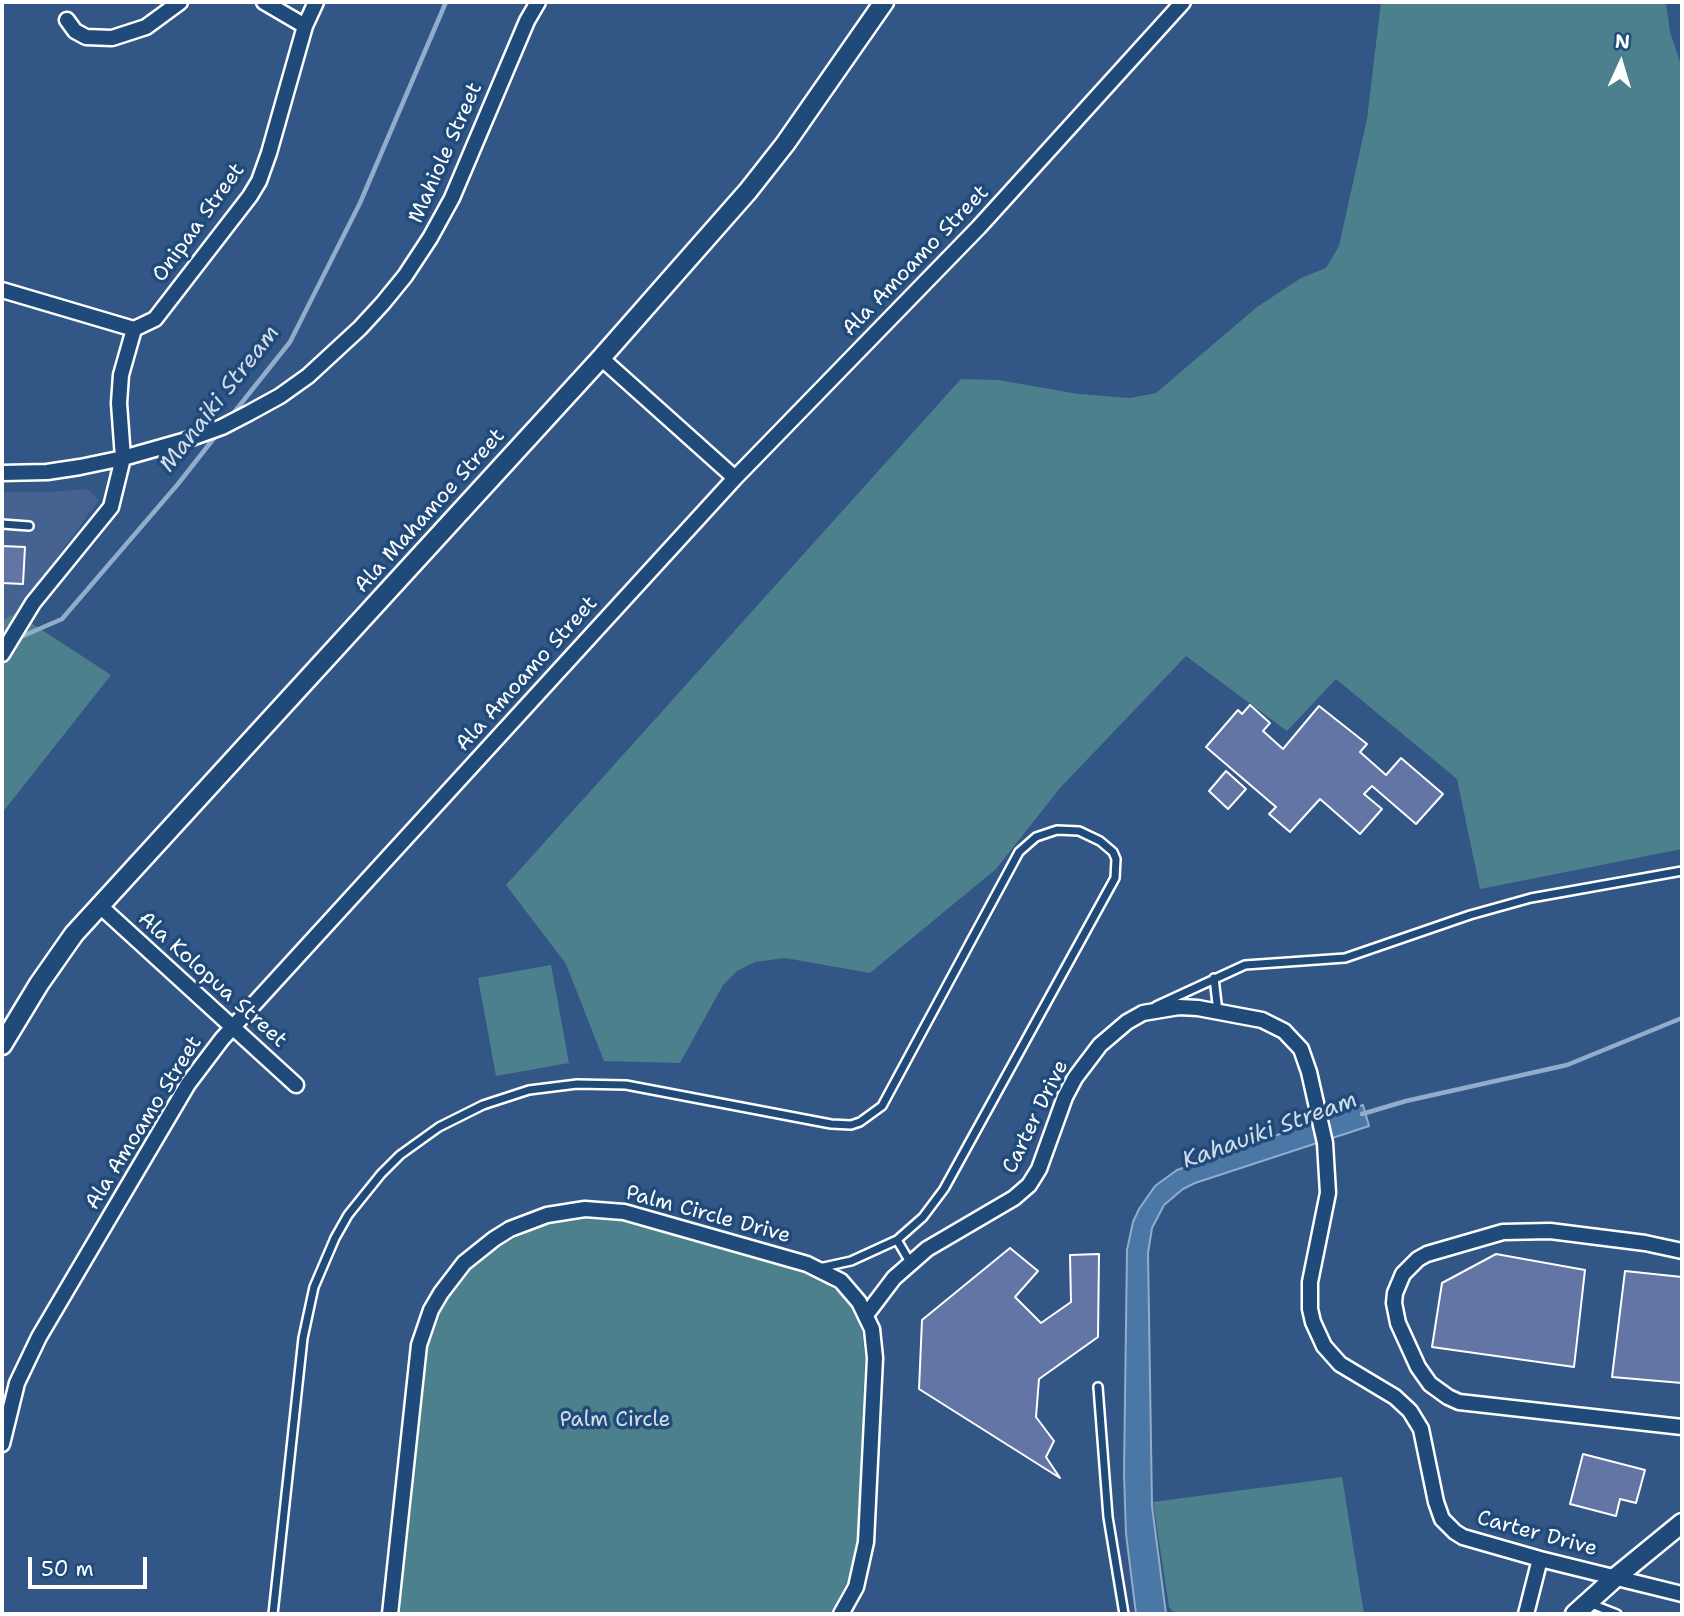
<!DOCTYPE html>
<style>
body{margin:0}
#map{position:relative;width:1684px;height:1616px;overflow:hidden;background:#325686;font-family:"Shantell Sans",sans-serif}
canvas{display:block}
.frame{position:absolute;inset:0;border:4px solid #fff;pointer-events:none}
.north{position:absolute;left:1586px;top:28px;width:70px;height:70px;-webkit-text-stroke:5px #1f4a7a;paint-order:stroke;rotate:4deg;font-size:19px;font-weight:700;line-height:28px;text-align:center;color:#fff}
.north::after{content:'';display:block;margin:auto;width:24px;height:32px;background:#fff;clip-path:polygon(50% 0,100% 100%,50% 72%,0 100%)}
.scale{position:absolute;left:28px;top:1557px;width:119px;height:32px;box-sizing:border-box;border:4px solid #fff;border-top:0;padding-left:9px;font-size:21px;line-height:24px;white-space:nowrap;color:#fff;-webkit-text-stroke:5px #1f4a7a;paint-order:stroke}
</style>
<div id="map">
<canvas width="1684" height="1616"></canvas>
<div class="frame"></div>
<div class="north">N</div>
<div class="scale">50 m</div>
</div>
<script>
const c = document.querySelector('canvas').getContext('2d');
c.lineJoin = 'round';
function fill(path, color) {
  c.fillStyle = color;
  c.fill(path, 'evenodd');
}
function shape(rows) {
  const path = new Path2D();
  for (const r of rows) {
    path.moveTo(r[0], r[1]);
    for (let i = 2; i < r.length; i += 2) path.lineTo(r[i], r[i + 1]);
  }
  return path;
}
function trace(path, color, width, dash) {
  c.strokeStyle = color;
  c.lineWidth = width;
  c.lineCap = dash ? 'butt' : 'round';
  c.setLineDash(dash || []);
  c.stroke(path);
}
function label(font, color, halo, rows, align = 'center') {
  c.font = font + ' "Shantell Sans",sans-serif';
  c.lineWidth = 7;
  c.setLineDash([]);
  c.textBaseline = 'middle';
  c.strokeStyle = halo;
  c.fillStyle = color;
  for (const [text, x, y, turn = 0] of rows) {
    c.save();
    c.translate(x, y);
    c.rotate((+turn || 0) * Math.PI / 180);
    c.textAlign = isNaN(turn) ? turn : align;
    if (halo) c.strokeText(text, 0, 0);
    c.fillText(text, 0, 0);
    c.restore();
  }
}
fill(shape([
 [87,489,99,500,16,613,2,620,2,492,51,492]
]), '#456291');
fill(shape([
 [1381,2,1666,2,1670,32,1682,68,1682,849,1480,889,1457,779,1336,679,1287,731,1186,656,1060,788,996,869,870,973,785,958,755,962,737,971,723,985,680,1063,604,1061,566,964,506,885,961,379,998,380,1078,394,1130,398,1156,393,1257,307,1301,278,1326,268,1339,246,1367,119],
 [16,613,111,675,2,813,2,620],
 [551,965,569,1063,496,1076,478,978],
 [585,1219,622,1221,804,1273,825,1282,843,1296,851,1307,862,1331,865,1358,857,1541,847,1583,830,1614,399,1614,428,1347,440,1314,449,1298,471,1270,499,1246,531,1230,549,1224],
 [1342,1477,1364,1614,1175,1614,1169,1607,1153,1502]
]), '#4d808d');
const water = shape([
 [1363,1105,1369,1126,1195,1183,1183,1189,1164,1205,1152,1228,1148,1253,1152,1506,1166,1614,1136,1614,1126,1534,1124,1474,1127,1250,1133,1222,1139,1209,1155,1186,1177,1170,1363,1105]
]);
fill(water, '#4a77a6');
trace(water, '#92adca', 2);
trace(shape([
 [232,415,290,342,360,203,446,2],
 [16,639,62,619,178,484,218,433],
 [1362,1114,1406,1101,1567,1065,1682,1018]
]), '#92adca', 4.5);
const building = shape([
 [2,546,25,547,23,584,2,583,2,546],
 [1250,705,1270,723,1263,731,1283,749,1319,706,1367,744,1360,752,1386,775,1401,758,1443,794,1416,824,1372,786,1364,794,1382,809,1360,834,1320,799,1290,832,1269,814,1276,807,1206,747,1238,710,1242,714,1250,705],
 [1226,771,1246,789,1228,809,1209,791,1226,771],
 [1010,1248,1038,1271,1015,1297,1041,1323,1071,1302,1070,1255,1099,1254,1098,1337,1039,1379,1036,1417,1054,1441,1046,1457,1060,1478,919,1389,922,1320,1010,1248],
 [1496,1254,1585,1270,1574,1367,1432,1347,1442,1283,1496,1254],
 [1625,1271,1682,1277,1682,1383,1612,1377,1625,1271],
 [1583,1454,1645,1470,1636,1503,1620,1499,1616,1516,1570,1504,1583,1454]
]);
fill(building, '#6375a4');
trace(building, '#fff', 2);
const service = shape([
 [2,524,29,526],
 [1214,978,1218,1012],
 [1156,1006,1245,965,1345,958,1470,915,1531,898,1682,871],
 [897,1240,910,1262],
 [1098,1387,1108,1517,1124,1614],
 [1589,1603,1617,1614],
 [273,1614,303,1338,314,1287,335,1238,348,1215,381,1174,400,1155,439,1127,483,1105,529,1090,577,1084,626,1085,831,1124,851,1125,860,1122,882,1106,1019,852,1036,837,1057,830,1079,831,1100,841,1113,852,1116,859,1115,878,944,1189,923,1217,897,1240,851,1261,819,1268]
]);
const minor = shape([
 [264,2,305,26],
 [67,20,75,31,86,37,112,38,146,27,180,2],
 [2,290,134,329],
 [601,358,735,478],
 [2,473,47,472,80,467,123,458,183,441,222,427,249,413,280,396,308,376,360,328,383,303,405,276,430,238,452,198,527,21,538,2],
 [2,654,33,603,111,507,123,458,119,403,121,375,134,329,155,319,250,196,259,181,269,153,305,26,316,2],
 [100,906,296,1085],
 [1682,1251,1645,1243,1550,1231,1503,1232,1427,1254,1418,1259,1403,1274,1395,1293,1394,1303,1398,1323,1418,1367,1430,1384,1448,1397,1459,1402,1682,1427],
 [866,1315,894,1278,927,1249,1014,1198,1029,1185,1039,1169,1065,1097,1075,1078,1100,1045,1127,1022,1143,1013,1179,1007,1198,1008,1262,1020,1284,1031,1301,1049,1309,1072,1325,1143,1328,1193,1310,1282,1310,1309,1313,1322,1324,1346,1340,1364,1395,1397,1410,1411,1421,1429,1436,1502,1442,1519,1455,1532,1463,1537,1540,1559,1682,1594],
 [2,1444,17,1383,39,1337,188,1084,222,1039,735,478,979,227,1183,2],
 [390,1614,419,1345,431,1310,441,1293,464,1263,494,1239,510,1229,547,1215,585,1209,624,1212,807,1264,841,1281,859,1302,872,1329,875,1358,866,1542,856,1587,841,1614],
 [1526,1614,1540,1559]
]);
const tertiary = shape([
 [2,1045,39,984,74,934,601,358,748,191,785,144,884,2],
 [1575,1614,1616,1577,1682,1523]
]);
trace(service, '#fff', 12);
trace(minor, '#fff', 19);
trace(tertiary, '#fff', 23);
trace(service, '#1f4a7a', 7);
trace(minor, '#1f4a7a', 14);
trace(tertiary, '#1f4a7a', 18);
label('21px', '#fff', '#1f4a7a', [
 ["Mahiole Street",446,153,-66],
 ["Onipaa Street",199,223,-54],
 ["Ala Amoamo Street",916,261,-46],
 ["Ala Mahamoe Street",430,511,-48],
 ["Ala Amoamo Street",527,674,-48],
 ["Ala Kolopua Street",212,980,42],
 ["Carter Drive",1036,1117,-64],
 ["Ala Amoamo Street",144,1123,-58],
 ["Palm Circle Drive",708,1215,15],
 ["Carter Drive",1537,1534,15]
]);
label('21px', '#d2dfe2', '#1f4a7a', [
 ["Palm Circle",615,1421]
]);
label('italic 23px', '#d2dde9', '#1f4a7a', [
 ["Manaiki Stream",220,399,-52],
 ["Kahauiki Stream",1270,1131,-20]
]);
</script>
